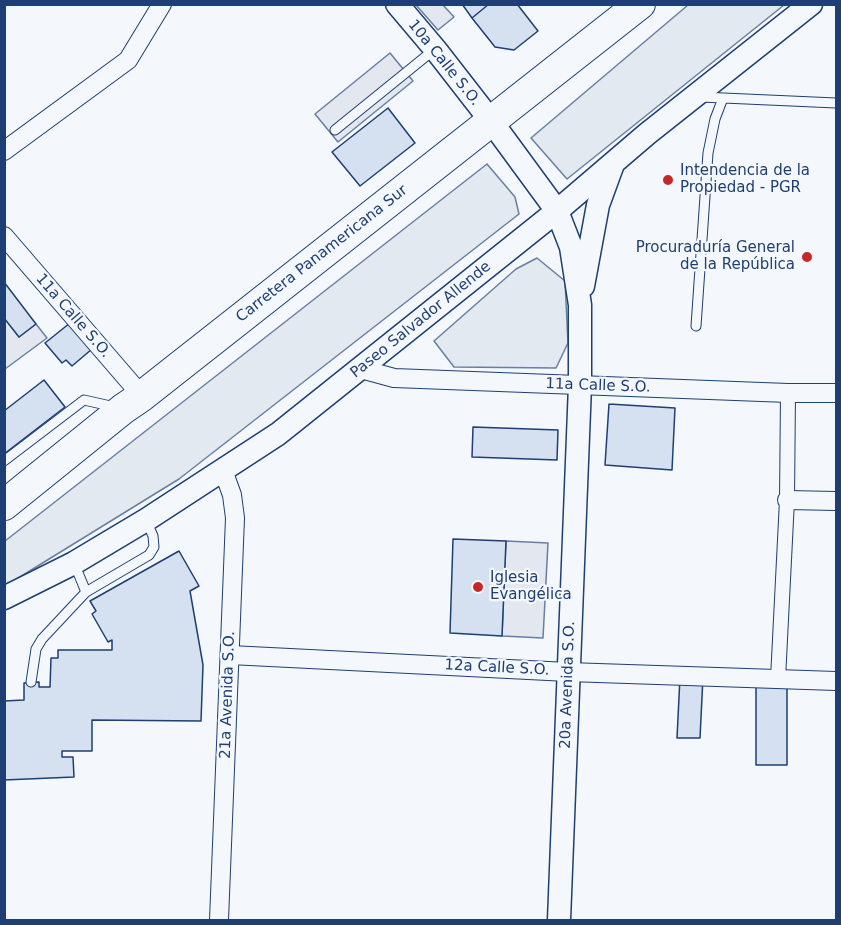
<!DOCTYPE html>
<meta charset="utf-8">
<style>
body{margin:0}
#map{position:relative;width:841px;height:925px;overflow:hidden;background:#f4f7fb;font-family:"DejaVu Sans",sans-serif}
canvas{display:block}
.frame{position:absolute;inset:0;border:6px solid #1d3f73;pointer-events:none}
</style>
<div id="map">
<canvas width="841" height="925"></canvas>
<div class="frame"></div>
</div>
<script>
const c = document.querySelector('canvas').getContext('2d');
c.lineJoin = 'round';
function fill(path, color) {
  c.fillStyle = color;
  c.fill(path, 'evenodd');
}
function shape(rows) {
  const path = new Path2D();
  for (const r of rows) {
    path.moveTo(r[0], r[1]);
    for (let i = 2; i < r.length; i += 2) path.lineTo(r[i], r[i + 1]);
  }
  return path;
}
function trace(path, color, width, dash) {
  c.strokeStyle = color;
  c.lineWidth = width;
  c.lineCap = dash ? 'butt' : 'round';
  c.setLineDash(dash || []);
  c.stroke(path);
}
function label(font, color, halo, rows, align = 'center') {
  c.font = font + ' "DejaVu Sans",sans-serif';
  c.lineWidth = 4.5;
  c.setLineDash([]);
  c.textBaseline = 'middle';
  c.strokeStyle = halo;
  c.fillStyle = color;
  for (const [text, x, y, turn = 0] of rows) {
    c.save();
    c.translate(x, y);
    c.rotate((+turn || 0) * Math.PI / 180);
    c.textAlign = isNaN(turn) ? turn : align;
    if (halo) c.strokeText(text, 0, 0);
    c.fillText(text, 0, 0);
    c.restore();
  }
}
const green = shape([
 [688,5,784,5,567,179,531,138,688,5],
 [487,164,515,197,519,214,179,479,15,580,5,585,5,541,487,164],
 [537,258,565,281,568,343,556,368,454,367,434,341,516,269,537,258]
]);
fill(green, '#e3e9f0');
trace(green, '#687fa3', 1.5);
const parking = shape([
 [416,5,443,5,454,17,438,30,416,5],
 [390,53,413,81,338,142,315,114,390,53],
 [5,318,19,337,36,324,47,338,5,369,5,318],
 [506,541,548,543,543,638,502,636,506,541]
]);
fill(parking, '#e3e8f0');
trace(parking, '#687fa3', 1.5);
const building = shape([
 [462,4,489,4,472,18,462,4],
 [489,4,517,4,538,31,514,50,495,47,472,18,489,4],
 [388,108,415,143,360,186,332,152,388,108],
 [4,282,36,324,19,337,4,318,4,282],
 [70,323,92,349,72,366,66,360,62,363,45,343,70,323],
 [44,380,65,407,4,454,4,411,44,380],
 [609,404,675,408,672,470,605,465,609,404],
 [473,427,558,430,557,460,472,457,473,427],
 [453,539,506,541,502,636,450,633,453,539],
 [179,551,199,586,190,591,203,665,201,721,92,720,92,751,62,751,62,757,73,757,74,777,4,780,4,701,24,700,24,683,39,682,39,687,50,687,51,658,58,658,58,650,112,650,112,640,108,642,92,614,96,611,90,601,179,551],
 [680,677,703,677,700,738,677,738,680,677],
 [756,686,787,686,787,765,756,765,756,686]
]);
fill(building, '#d5e0f0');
trace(building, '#1d3f73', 1.5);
const service = shape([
 [701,97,836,103],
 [335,130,435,49],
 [696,326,708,153,715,119,723,98],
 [4,461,84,400,115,407],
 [74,563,86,592],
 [31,682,36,649,42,639,86,592,149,555,154,547,153,536,146,520]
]);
const pedestrian = shape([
 [778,679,787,500,788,393]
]);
const minor = shape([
 [4,151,128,60,162,4],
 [4,236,142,396],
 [361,369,394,378,788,393,836,393],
 [787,500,836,501],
 [230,655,568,672,836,681],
 [219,920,235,518,232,495,223,470]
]);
const tertiary = shape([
 [397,4,435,49,491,121,557,211,571,247,580,305,580,385,559,920],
 [583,286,598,205,613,164],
 [4,598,74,563,146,520,278,434,557,211,647,134,811,4]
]);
const trunk = shape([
 [4,505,123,409,142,396,640,4]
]);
trace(service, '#1d3f73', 11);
trace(pedestrian, '#1d3f73', 16);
trace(minor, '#1d3f73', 20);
trace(tertiary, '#1d3f73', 25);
trace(trunk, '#1d3f73', 32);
trace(service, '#f4f7fb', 9);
trace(pedestrian, '#f4f7fb', 14);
trace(minor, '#f4f7fb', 18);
trace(tertiary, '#f4f7fb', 22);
trace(trunk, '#f4f7fb', 30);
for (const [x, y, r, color] of [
 [668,180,6,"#c62828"],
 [807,257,6,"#c62828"],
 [478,587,6,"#c62828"]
]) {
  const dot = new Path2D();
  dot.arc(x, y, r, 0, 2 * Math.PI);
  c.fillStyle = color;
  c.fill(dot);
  trace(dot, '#f4f7fb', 2);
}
label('15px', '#1d3f73', '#f4f7fb', [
 ["10a Calle S.O.",444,63,51],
 ["Carretera Panamericana Sur",322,254,-38],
 ["11a Calle S.O.",73,316,49],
 ["Paseo Salvador Allende",421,320,-39],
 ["11a Calle S.O.",598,386,2],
 ["12a Calle S.O.",497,668,3],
 ["20a Avenida S.O.",568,685,-88],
 ["21a Avenida S.O.",228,695,-88]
]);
label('15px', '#1d3f73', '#f4f7fb', [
 ["Intendencia de la",680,171],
 ["Propiedad - PGR",680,188],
 ["Procuraduría General",795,248,"right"],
 ["de la República",795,265,"right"],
 ["Iglesia",490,578],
 ["Evangélica",490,595]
], 'left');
</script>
